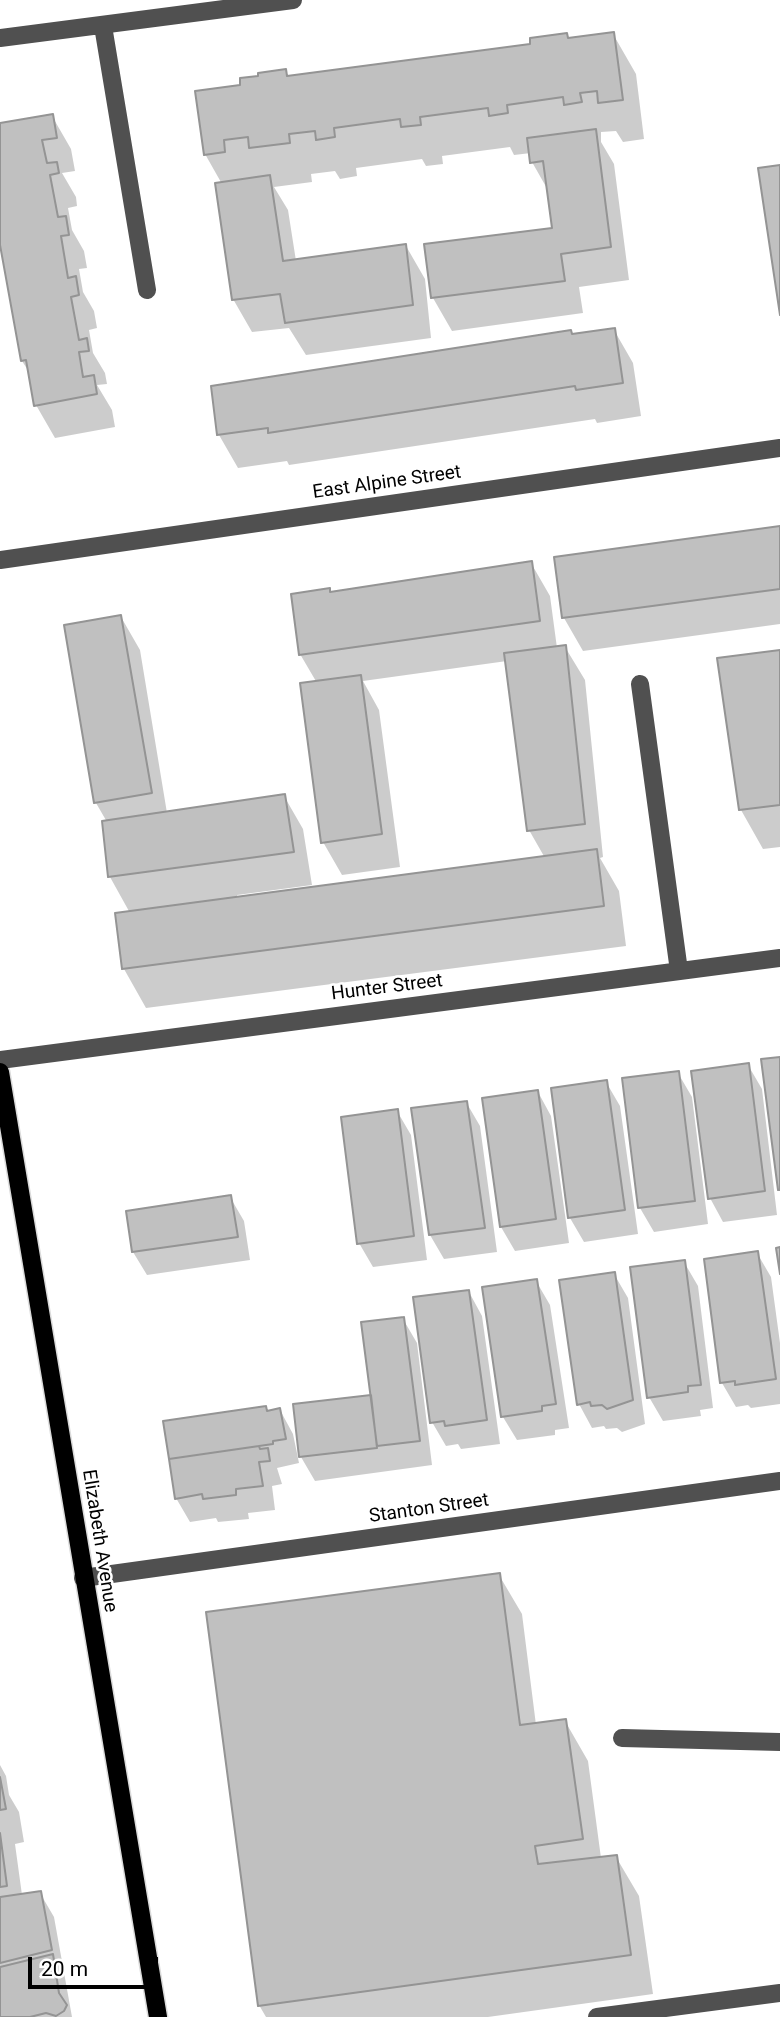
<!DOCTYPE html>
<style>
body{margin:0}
#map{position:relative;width:780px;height:2017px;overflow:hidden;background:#fff;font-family:Roboto,sans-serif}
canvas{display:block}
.scale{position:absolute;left:28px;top:1957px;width:130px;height:32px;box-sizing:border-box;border:4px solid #000;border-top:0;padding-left:9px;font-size:21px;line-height:24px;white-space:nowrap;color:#000;-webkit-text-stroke:5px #fff;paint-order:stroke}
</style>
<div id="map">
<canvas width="780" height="2017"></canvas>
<div class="scale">20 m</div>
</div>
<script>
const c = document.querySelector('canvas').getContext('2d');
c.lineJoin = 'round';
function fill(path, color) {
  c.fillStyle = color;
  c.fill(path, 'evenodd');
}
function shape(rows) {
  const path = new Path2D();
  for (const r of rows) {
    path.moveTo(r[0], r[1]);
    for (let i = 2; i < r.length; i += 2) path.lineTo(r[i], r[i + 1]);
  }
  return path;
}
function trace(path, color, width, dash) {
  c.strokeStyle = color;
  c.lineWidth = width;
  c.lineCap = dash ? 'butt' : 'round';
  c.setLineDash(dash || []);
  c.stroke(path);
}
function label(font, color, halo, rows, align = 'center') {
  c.font = font + ' Roboto,sans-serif';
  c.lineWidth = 5;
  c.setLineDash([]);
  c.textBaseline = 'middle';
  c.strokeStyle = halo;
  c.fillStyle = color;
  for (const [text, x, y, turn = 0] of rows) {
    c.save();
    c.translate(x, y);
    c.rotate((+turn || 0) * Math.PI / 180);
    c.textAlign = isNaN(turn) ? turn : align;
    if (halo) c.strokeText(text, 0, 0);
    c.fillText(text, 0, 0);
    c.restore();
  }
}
fill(shape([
 [613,34,636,74,644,139,623,142,616,131,601,132,601,142,614,164,629,280,579,287,583,313,452,331,433,298,554,229,549,192,532,162,531,153,514,155,510,147,442,156,443,164,426,166,422,159,356,168,357,176,340,179,335,171,311,174,312,182,274,187,288,210,296,261,406,246,425,279,431,338,306,355,289,328,252,332,233,299,222,184,205,154,242,87,285,71,289,77],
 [52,116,71,149,75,171,62,173,76,197,77,206,68,208,72,230,84,251,87,268,79,269,83,292,94,311,97,328,89,330,93,353,105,373,107,384,97,385,112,410,115,427,55,438,36,405,31,375,22,361,0,235,0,125],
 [614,330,633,363,641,416,597,423,595,419,289,465,287,461,238,468,219,435,573,336],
 [780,528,780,624,583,651,564,618],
 [531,563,550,596,557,648,565,647,585,680,603,857,600,858,619,891,626,946,146,1008,124,969,117,914,130,913,110,877,104,822,107,822,96,803,66,626,121,617,140,650,167,813,284,796,303,829,312,885,237,895,238,898,545,858,529,830,507,661,363,681,379,710,400,867,342,875,323,842,317,683,300,654,329,590,331,593],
 [780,652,780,847,763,849,741,810],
 [748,1065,762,1089,777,1215,723,1222,710,1198],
 [678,1073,692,1097,708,1224,654,1232,640,1208,624,1080],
 [606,1082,620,1106,638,1234,584,1242,570,1218],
 [538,1092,551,1116,569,1243,515,1251,501,1227],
 [466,1102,480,1126,497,1252,444,1259,430,1235],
 [397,1111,411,1135,427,1260,373,1267,359,1243],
 [230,1197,244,1221,250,1260,147,1275,133,1252],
 [757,1253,771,1277,780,1343,780,1404,751,1408,748,1405,736,1407,722,1383],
 [684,1262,698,1286,713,1408,700,1410,701,1416,663,1421,649,1397],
 [614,1274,628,1298,645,1424,622,1432,617,1428,606,1429,604,1426,592,1428,579,1404],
 [536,1281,550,1305,569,1428,555,1430,555,1435,517,1440,503,1417],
 [469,1292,482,1316,500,1444,461,1449,458,1444,446,1446,432,1422],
 [403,1319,417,1343,432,1465,315,1481,301,1457,295,1405,373,1396],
 [280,1410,293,1434,299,1463,277,1468,282,1484,272,1486,275,1510,248,1513,249,1519,218,1522,216,1518,190,1522,176,1498,267,1413],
 [499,1575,522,1614,536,1725,565,1721,588,1761,601,1858,616,1857,639,1896,653,1994,488,2017,266,2017,259,2005],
 [0,1765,6,1776,9,1795,19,1812,24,1842,15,1844,22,1895,40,1893,54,1917,72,2017,0,2017]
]), '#0003');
const building = shape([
 [614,32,623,100,598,103,597,91,580,93,582,102,564,105,563,97,507,105,508,113,489,116,488,108,420,117,421,125,401,127,400,119,334,128,335,137,316,140,315,131,289,134,290,143,249,148,248,137,224,140,225,152,204,155,195,91,240,85,240,78,258,76,258,73,286,69,287,76,530,44,530,38,567,33,568,38,614,32],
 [53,114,57,138,42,140,47,163,57,162,59,173,50,175,58,217,66,216,69,235,61,236,68,278,76,276,79,295,71,297,79,340,87,338,89,351,79,352,83,377,94,375,97,394,34,406,26,360,21,361,0,245,0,123,53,114],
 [596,129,611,247,561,254,565,281,431,298,424,244,552,228,543,161,530,163,527,138,596,129],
 [780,165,780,315,758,168,780,165],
 [270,175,283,261,406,244,413,305,285,323,280,294,232,300,215,183,270,175],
 [615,328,623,383,576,390,575,386,268,433,268,428,217,435,211,386,571,330,572,334,615,328],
 [780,526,780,589,562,618,554,557,780,526],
 [532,561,540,621,299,655,291,594,330,588,330,592,532,561],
 [121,615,152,793,94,803,64,625,121,615],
 [566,645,585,824,527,831,504,653,566,645],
 [780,650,780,805,739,810,717,658,780,650],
 [361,675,382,834,321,843,300,683,361,675],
 [285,794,294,852,108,877,102,821,285,794],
 [597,849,604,906,122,969,115,913,597,849],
 [780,1057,780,1190,778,1190,761,1059,780,1057],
 [749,1063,765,1191,708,1199,691,1071,749,1063],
 [679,1071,695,1201,638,1208,622,1078,679,1071],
 [607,1080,625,1210,568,1218,551,1088,607,1080],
 [538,1090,556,1219,500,1227,482,1098,538,1090],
 [467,1101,485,1228,429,1235,411,1108,467,1101],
 [398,1109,414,1236,357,1244,341,1117,398,1109],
 [231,1195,238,1237,132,1252,126,1211,231,1195],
 [780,1247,780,1274,776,1248,780,1247],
 [758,1251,776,1379,735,1385,735,1381,720,1383,704,1259,758,1251],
 [685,1260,701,1385,688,1386,688,1392,647,1398,630,1267,685,1260],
 [615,1272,633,1400,607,1409,602,1405,591,1406,590,1402,577,1405,559,1280,615,1272],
 [537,1279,556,1404,542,1406,542,1411,501,1417,482,1287,537,1279],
 [469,1290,487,1420,445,1426,444,1421,430,1423,413,1297,469,1290],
 [404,1317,420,1441,377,1446,361,1322,404,1317],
 [371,1395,377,1448,299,1457,293,1404,371,1395],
 [266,1406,267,1411,280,1408,286,1439,273,1441,273,1444,169,1459,163,1421,266,1406],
 [259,1446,260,1449,268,1448,270,1461,259,1462,263,1486,236,1489,236,1495,203,1499,202,1494,175,1499,169,1459,259,1446],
 [500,1573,520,1725,566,1719,583,1839,535,1846,538,1864,617,1855,631,1955,258,2006,206,1612,500,1573],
 [0,1777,6,1809,0,1810,0,1777],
 [0,1833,7,1886,0,1887,0,1833],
 [41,1891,52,1950,0,1963,0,1897,41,1891],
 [53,1954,59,1993,67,2005,64,2011,56,2016,46,2013,30,2017,0,2017,0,1967,53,1954]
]);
fill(building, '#c0c0c0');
trace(building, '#949494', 2);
const major = shape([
 [0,1072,158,2017]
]);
trace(major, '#dbdbdb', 21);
trace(shape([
 [103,26,147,290],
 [0,38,293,0],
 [0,560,780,448],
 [640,684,679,971],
 [0,1060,780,958],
 [83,1578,780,1481],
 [622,1738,780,1742],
 [597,2017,780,1993]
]), '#505050', 18);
trace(major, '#000', 18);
label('19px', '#000', '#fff', [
 ["East Alpine Street",387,483,-8],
 ["Hunter Street",387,988,-7],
 ["Stanton Street",429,1509,-8],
 ["Elizabeth Avenue",99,1541,81]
]);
</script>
